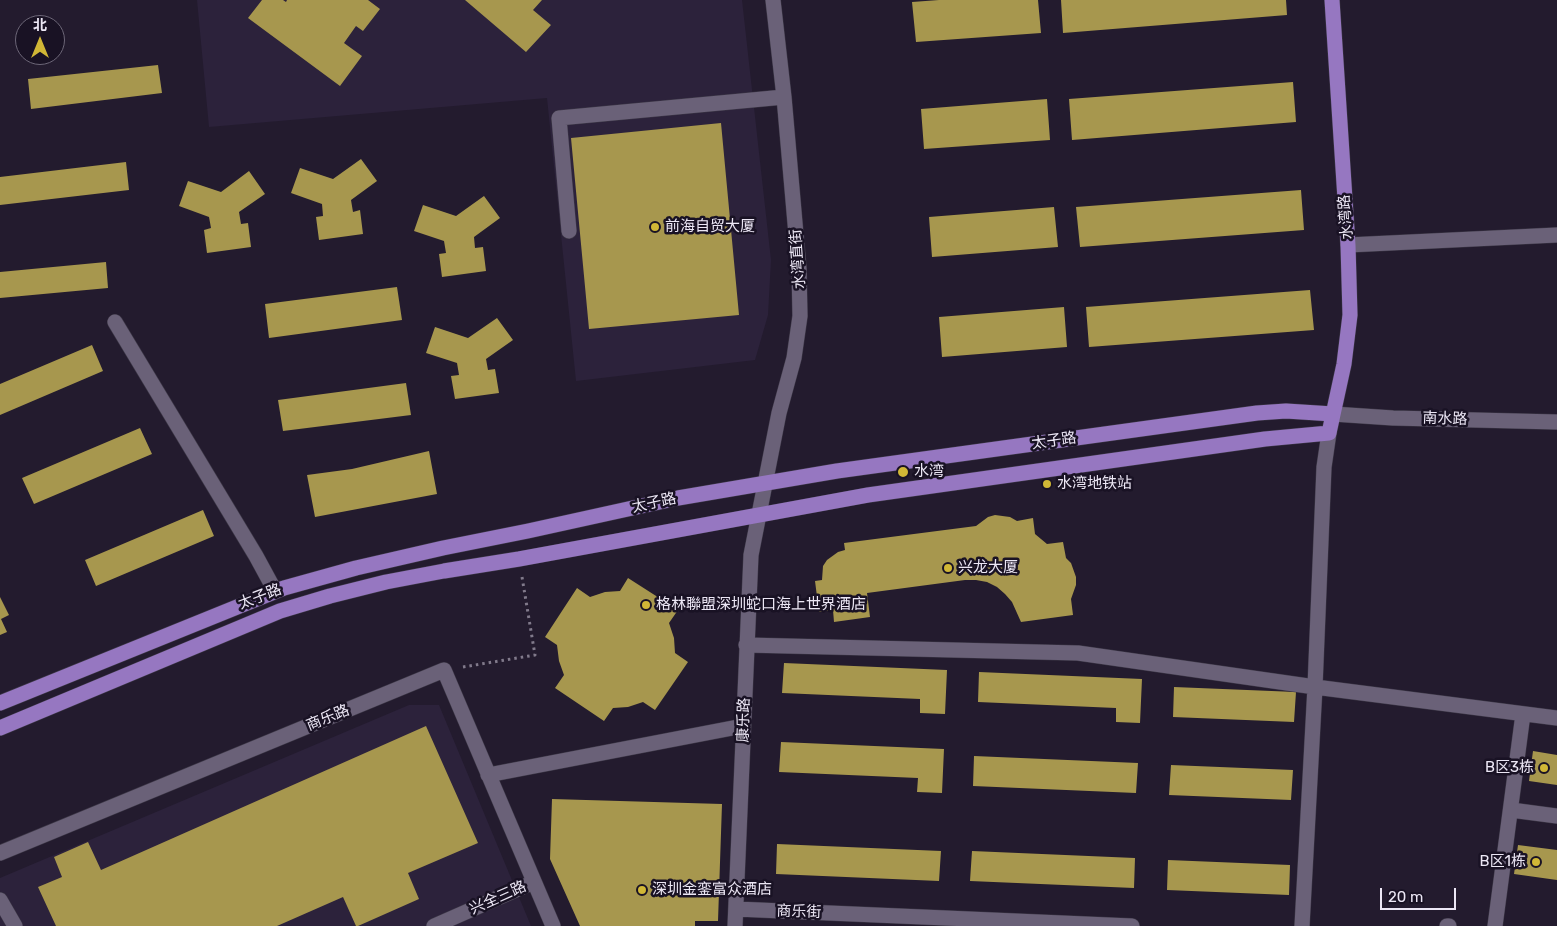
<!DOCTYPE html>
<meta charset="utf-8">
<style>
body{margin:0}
#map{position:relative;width:1557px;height:926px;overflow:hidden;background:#231b2e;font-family:Rubik,"Noto Sans SC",sans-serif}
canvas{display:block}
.north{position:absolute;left:15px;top:15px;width:50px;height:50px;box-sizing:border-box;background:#191224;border:1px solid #6d6778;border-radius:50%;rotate:0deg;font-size:14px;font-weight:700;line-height:20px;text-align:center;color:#ece7f5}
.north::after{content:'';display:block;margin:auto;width:18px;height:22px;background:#d1b736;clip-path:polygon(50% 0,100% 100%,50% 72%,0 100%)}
.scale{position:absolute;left:1380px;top:888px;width:76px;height:22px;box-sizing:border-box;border:2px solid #ece7f5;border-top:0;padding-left:6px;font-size:15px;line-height:18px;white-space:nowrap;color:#ece7f5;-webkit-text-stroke:4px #191224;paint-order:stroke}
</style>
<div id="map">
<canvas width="1557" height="926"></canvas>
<div class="north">北</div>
<div class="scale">20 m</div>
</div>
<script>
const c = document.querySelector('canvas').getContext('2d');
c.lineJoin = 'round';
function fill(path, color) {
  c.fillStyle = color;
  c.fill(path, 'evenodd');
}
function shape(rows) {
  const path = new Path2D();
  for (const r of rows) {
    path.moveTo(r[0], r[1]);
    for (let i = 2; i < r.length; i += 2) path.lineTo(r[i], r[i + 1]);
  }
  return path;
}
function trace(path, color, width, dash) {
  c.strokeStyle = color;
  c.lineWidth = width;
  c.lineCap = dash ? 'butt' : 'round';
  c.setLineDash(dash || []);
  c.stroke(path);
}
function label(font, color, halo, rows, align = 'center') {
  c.font = font + ' Rubik,"Noto Sans SC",sans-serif';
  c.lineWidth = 5;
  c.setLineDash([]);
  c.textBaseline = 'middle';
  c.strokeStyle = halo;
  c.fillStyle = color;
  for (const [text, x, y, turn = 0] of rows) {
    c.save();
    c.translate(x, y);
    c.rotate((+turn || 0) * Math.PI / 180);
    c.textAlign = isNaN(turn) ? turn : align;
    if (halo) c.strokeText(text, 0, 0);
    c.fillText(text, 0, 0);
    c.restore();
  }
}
fill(shape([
 [197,0,742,0,771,260,768,315,755,360,576,381,547,98,209,127],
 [409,705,439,705,531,926,0,926,0,878]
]), '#2c223b');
fill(shape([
 [262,0,283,0,286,2,287,0,368,0,380,9,363,31,356,26,344,43,362,56,340,86,248,18],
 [465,0,542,0,533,10,551,25,526,52],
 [939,0,1038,0,1041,33,916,42,912,2],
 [1061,0,1286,0,1287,15,1063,33],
 [158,65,162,93,31,109,28,79],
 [1293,82,1296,122,1072,140,1069,99],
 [1047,99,1050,140,924,149,921,109],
 [721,123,739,315,589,329,571,138],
 [361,159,377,181,351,200,353,212,360,210,363,234,319,240,316,217,323,216,322,204,291,193,300,168,333,179],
 [126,162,129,190,0,205,0,177],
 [249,171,265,194,239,212,241,224,248,223,251,247,207,253,204,230,211,228,209,217,179,206,188,181,221,192],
 [1301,190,1304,230,1080,247,1076,207],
 [484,196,500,218,474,237,475,248,483,247,486,271,442,277,439,254,446,253,444,241,414,231,423,205,456,216],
 [1054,207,1058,247,932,257,929,217],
 [106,262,108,288,0,298,0,272],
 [397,287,402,320,269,338,265,304],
 [1310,290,1314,330,1089,347,1086,307],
 [1064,307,1067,347,942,357,939,317],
 [497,318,513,340,486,359,488,370,495,369,499,393,455,399,451,376,459,375,457,363,426,353,435,327,468,338],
 [92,345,103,371,0,415,0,384],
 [406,383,411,415,283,431,278,400],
 [140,428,152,454,34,504,22,478],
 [429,451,437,494,315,517,307,475,352,469],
 [203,510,214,536,96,586,85,560],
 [995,515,1010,517,1017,521,1033,518,1035,534,1047,544,1063,542,1066,558,1071,563,1076,577,1076,585,1071,599,1073,615,1021,622,1012,602,1005,594,997,587,987,582,976,580,965,580,867,593,870,617,834,622,833,610,819,612,815,581,822,580,823,566,827,560,838,552,845,550,844,543,976,526,988,517],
 [628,578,678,610,669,623,674,638,675,653,688,662,655,710,643,702,628,707,613,708,604,721,555,688,564,675,559,661,557,645,545,637,577,588,590,597,605,592,620,591],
 [0,597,9,615,1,619,7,632,0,635],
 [784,663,947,670,945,714,920,713,920,699,782,693],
 [979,672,1142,679,1140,723,1116,722,1116,708,978,702],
 [1174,687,1296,692,1294,722,1173,717],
 [426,726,478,843,408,873,419,899,358,926,356,926,343,897,277,926,56,926,38,887,62,877,54,857,88,842,101,870],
 [781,742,944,749,942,793,917,792,918,778,779,772],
 [1533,751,1557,755,1557,785,1529,781],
 [974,756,1138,763,1136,793,973,786],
 [1171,765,1293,770,1291,800,1169,795],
 [552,799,722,804,718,921,695,921,695,926,580,926,550,859],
 [777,844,941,851,939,881,776,874],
 [1518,845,1557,850,1557,880,1514,874],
 [972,851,1135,858,1134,888,970,881],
 [1168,860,1290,865,1289,895,1167,890]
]), '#a7974e');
const minor = shape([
 [569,231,559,118,784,97],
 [1348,245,1557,235],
 [115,322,256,556,275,591],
 [1333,414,1393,418,1557,422],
 [746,645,1078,653,1315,687,1557,718],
 [488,775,743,726],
 [1511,810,1557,816],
 [0,853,444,670,553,926],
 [0,900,15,926],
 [736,909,1132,926],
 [434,926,534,882],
 [735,926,751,555,779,413,794,358,800,316,799,269,784,97,773,0],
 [1302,926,1315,687,1324,467,1329,433],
 [1447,926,1449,926],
 [1495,926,1523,714]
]);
const major = shape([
 [0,703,284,588,356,568,443,548,528,531,678,498,837,471,1257,413,1286,411,1333,414],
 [0,728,280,611,330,596,386,582,444,571,519,559,868,495,1265,439,1329,433,1344,364,1350,315,1348,245,1332,0]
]);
trace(minor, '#3d3847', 16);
trace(major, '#3d3847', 16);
trace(shape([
 [463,667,535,655,522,577]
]), '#817a8b', 3, [2.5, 4]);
trace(minor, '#6a6178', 15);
trace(major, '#9677c1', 15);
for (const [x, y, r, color] of [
 [655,227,5,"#d1b736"],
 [903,472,6,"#d1b736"],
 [1047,484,5,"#d1b736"],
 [948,568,5,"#d1b736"],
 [646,605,5,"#d1b736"],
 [1544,768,5,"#d1b736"],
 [1536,862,5,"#d1b736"],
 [642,890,5,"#d1b736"]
]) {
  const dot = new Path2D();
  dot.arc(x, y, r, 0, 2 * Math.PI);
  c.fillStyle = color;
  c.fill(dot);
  trace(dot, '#191224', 2);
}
label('15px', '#ece7f5', '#191224', [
 ["水湾路",1346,217,-94],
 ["水湾直街",798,259,-94],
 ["南水路",1445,419,2],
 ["太子路",1054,441,-8],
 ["太子路",654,503,-12],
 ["太子路",260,597,-21],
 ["商乐路",328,718,-22],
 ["康乐路",744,720,-88],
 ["兴全三路",498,898,-24],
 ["商乐街",799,912,2]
]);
label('15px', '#ece7f5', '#191224', [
 ["前海自贸大厦",665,227],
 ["水湾",914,472],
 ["水湾地铁站",1057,484],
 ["兴龙大厦",958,568],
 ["格林聯盟深圳蛇口海上世界酒店",656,605],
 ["B区3栋",1534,768,"right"],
 ["B区1栋",1526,862,"right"],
 ["深圳金銮富众酒店",652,890]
], 'left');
</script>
